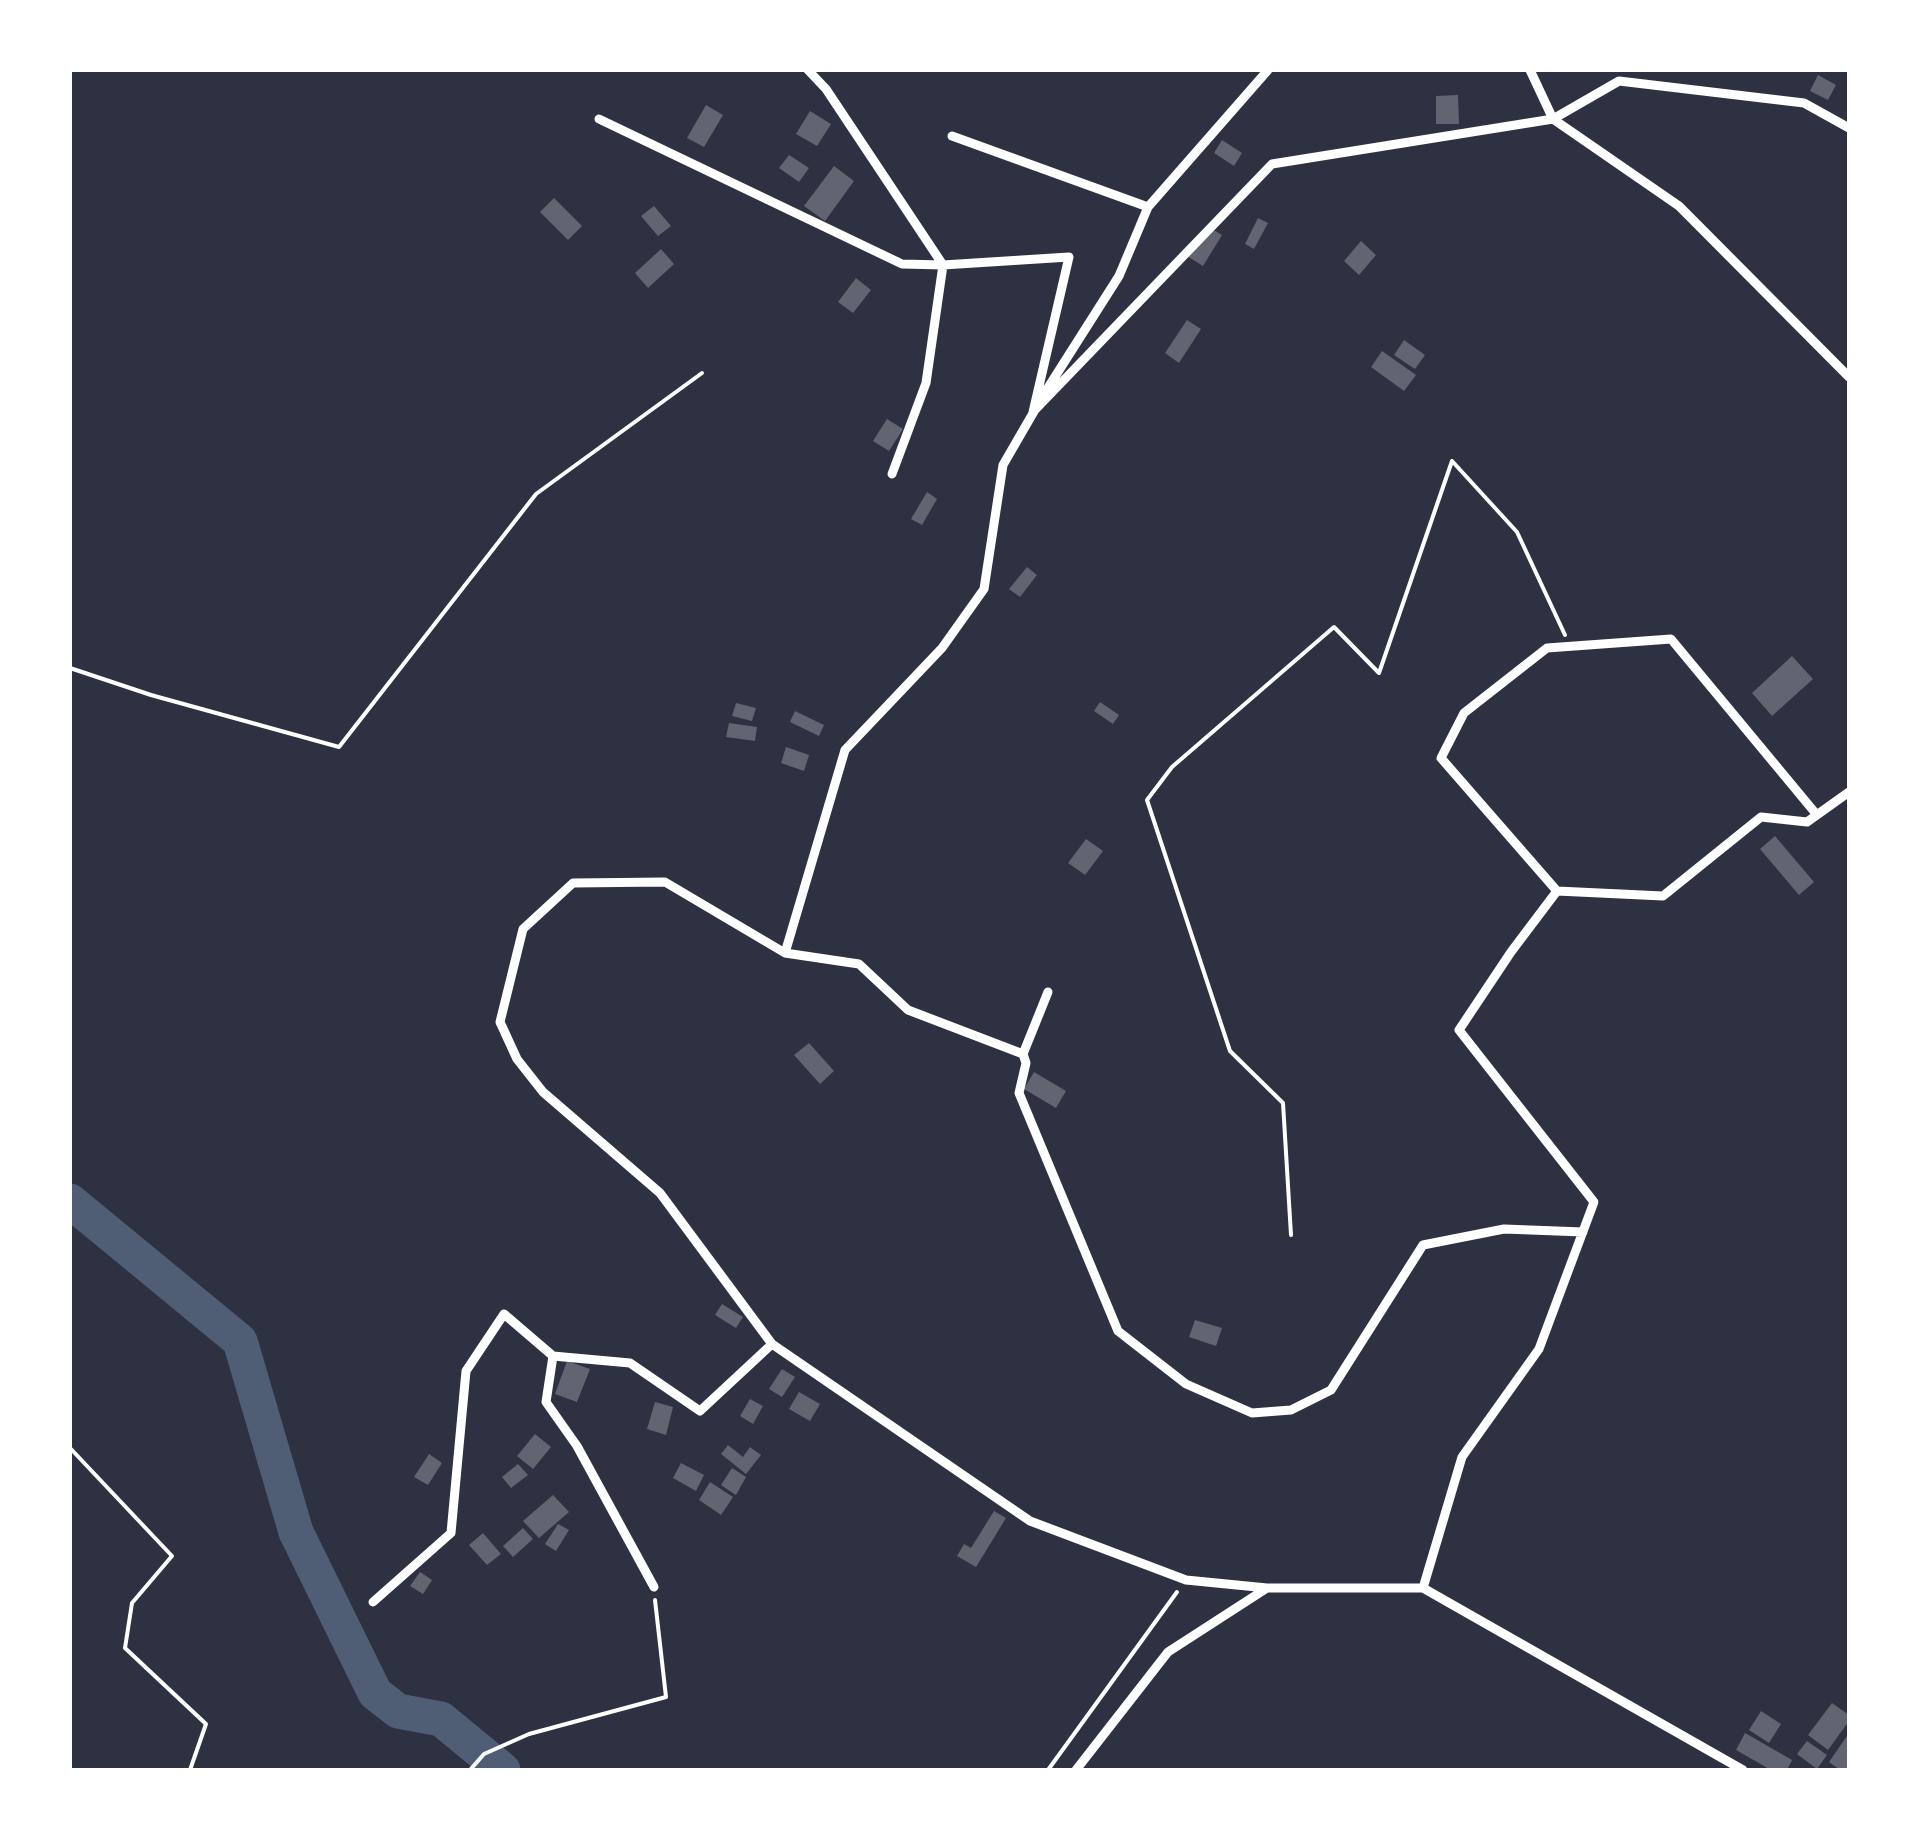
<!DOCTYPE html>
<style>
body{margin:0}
#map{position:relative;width:1919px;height:1840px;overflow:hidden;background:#2d3142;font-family:Inter,sans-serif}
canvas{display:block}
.frame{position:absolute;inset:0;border:72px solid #fff;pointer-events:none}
</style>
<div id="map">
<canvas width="1919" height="1840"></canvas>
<div class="frame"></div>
</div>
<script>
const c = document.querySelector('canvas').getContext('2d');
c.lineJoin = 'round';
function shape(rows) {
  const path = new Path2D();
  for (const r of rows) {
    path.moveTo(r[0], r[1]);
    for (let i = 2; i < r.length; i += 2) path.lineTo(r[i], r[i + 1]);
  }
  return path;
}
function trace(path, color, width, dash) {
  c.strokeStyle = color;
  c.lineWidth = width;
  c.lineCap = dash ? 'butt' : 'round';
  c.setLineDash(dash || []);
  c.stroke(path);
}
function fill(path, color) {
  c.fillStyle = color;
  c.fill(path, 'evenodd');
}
trace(shape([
 [70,1201,240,1341,296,1532,375,1693,398,1711,441,1719,503,1770]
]), '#4f5d75', 35);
fill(shape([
 [1818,75,1836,85,1828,100,1810,91],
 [1458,95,1459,124,1436,124,1436,96],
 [706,105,723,115,704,147,687,138],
 [810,111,831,124,817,146,796,134],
 [1222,140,1242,153,1234,166,1214,153],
 [789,155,809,168,799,182,779,168],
 [834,166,854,181,825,221,804,206],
 [554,198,582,226,568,240,540,212],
 [654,206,671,226,658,236,641,216],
 [1258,218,1268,223,1254,249,1245,244],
 [1207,226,1222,235,1203,266,1187,256],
 [1361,241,1376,255,1359,275,1344,261],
 [661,249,674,264,648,288,635,273],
 [856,278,871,290,853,313,838,302],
 [1187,320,1201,329,1179,363,1165,353],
 [1404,340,1425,355,1415,369,1394,355],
 [1382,351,1416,375,1404,391,1371,367],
 [887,419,903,429,889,451,873,441],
 [927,492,937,499,922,525,911,519],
 [1027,567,1037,575,1020,597,1009,589],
 [1792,656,1813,679,1772,716,1752,693],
 [1100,702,1119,715,1113,724,1094,711],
 [736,703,756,708,752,721,732,716],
 [795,711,824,725,819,736,790,722],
 [729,723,757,727,755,741,726,737],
 [786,747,809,755,804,771,781,763],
 [1775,836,1814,882,1799,895,1760,849],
 [1086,839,1103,851,1085,875,1068,863],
 [809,1043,834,1071,820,1084,794,1055],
 [1034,1072,1066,1091,1056,1108,1024,1089],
 [722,1304,743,1317,736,1328,715,1315],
 [1195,1320,1222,1328,1216,1346,1189,1337],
 [567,1361,590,1369,577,1402,555,1394],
 [782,1369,795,1377,782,1397,769,1389],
 [799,1392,820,1404,810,1421,789,1409],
 [750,1399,763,1406,753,1424,740,1416],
 [655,1402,673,1407,666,1435,647,1429],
 [535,1434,551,1447,533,1469,517,1456],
 [728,1445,743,1457,750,1447,761,1455,746,1474,721,1454],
 [429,1454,442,1463,428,1485,414,1477],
 [681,1463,704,1475,696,1491,673,1478],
 [518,1464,528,1475,511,1488,502,1477],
 [732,1468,746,1477,736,1495,721,1485],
 [710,1482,733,1497,721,1515,699,1500],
 [553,1495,569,1512,539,1538,523,1521],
 [994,1511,1006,1518,976,1567,957,1556,964,1544,971,1548],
 [558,1524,569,1530,556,1551,545,1544],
 [523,1528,533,1539,513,1557,503,1546],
 [483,1533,501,1554,487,1565,469,1545],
 [420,1572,432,1580,423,1594,410,1586],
 [1832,1703,1849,1715,1849,1721,1828,1750,1808,1735],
 [1761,1711,1781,1724,1769,1743,1749,1730],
 [1745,1733,1792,1760,1787,1770,1771,1770,1736,1750],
 [1849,1733,1849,1770,1840,1770,1829,1762],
 [1807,1741,1827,1755,1817,1769,1797,1754]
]), '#626471');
trace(shape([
 [70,668,151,695,339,747,536,494,702,373],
 [1291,1235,1283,1103,1230,1051,1147,800,1172,767,1334,627,1379,673,1452,461,1517,532,1565,635],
 [70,1448,172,1556,132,1603,125,1648,206,1724,190,1770],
 [470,1770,484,1754,529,1734,666,1697,655,1600],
 [1048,1770,1177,1592]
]), '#fff', 4);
trace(shape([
 [808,70,826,89,943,265,1069,257,1033,412,1272,164,1553,119,1619,81,1804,103,1849,128],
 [1530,70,1553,119,1679,206,1849,377],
 [599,119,902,264,943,265,926,383,892,474],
 [952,136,1148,207],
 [1044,394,1119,276,1148,207,1268,70],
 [1036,408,1003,465,984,589,942,648,845,750,785,953,859,964,908,1010,1023,1054,1048,992],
 [1557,891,1441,758,1464,713,1547,648,1671,639,1817,815],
 [1023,1054,1026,1063,1019,1093,1118,1331,1186,1384,1252,1413,1291,1410,1331,1390,1423,1245,1504,1229,1583,1232],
 [772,1344,1030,1521,1186,1580,1267,1588],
 [654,1587,577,1446,546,1402,553,1356,630,1363,700,1411,772,1344,660,1193,543,1092,517,1059,500,1022,523,929,573,883,665,882,785,953],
 [1423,1588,1743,1770],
 [373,1602,451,1533,466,1371,504,1314,553,1356],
 [1076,1770,1168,1652,1267,1588,1423,1588,1462,1457,1539,1349,1594,1202,1459,1030,1511,952,1557,891,1663,896,1761,817,1807,822,1849,792]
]), '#fff', 9);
</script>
